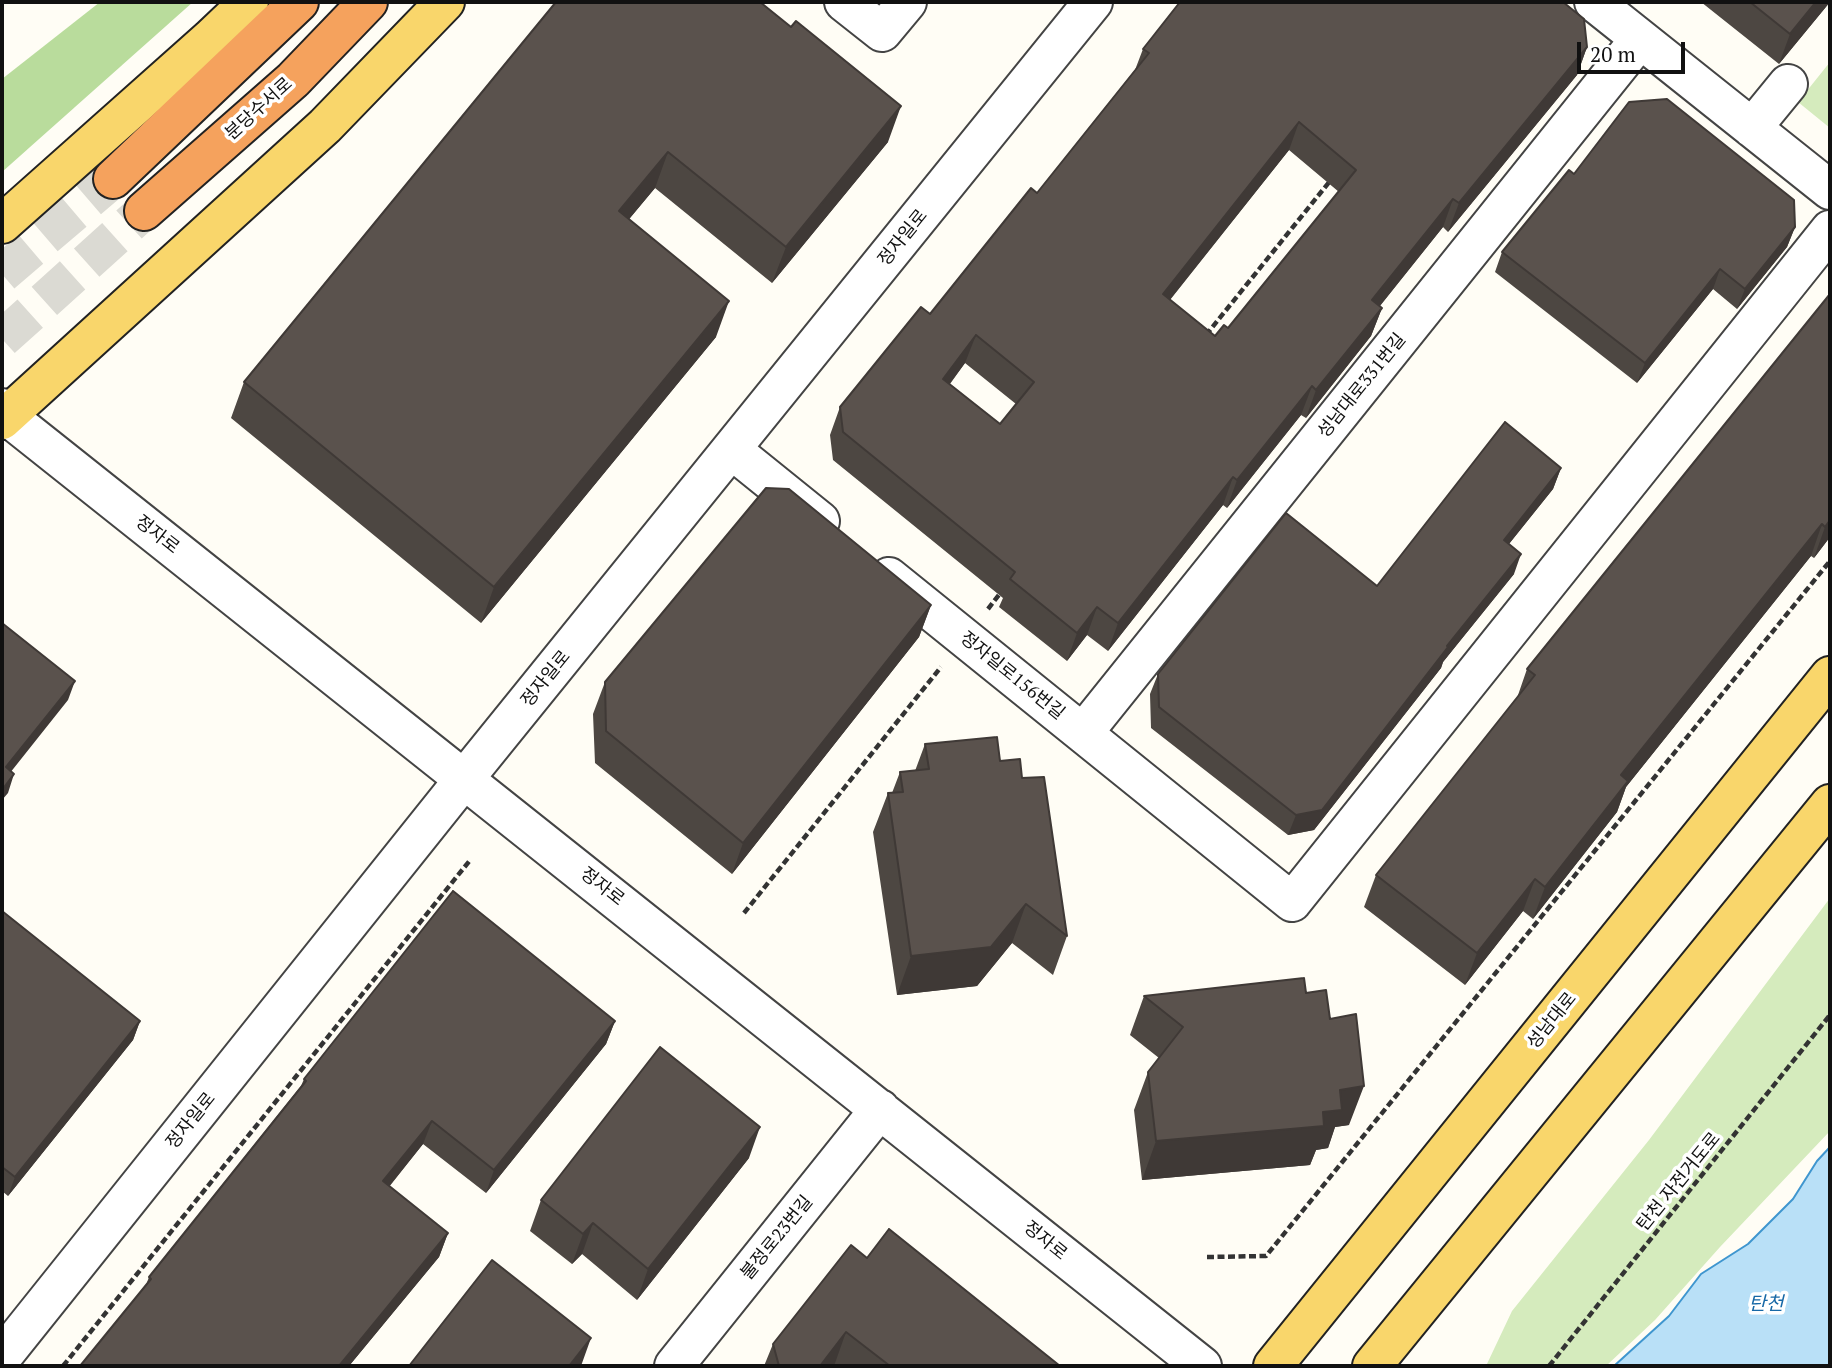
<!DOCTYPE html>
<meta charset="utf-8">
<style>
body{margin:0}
#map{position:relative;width:1832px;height:1368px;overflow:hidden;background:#fffdf5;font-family:"PT Serif",serif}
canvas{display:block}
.frame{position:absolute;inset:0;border:4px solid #111;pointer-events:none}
.scale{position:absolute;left:1577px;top:42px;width:108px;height:32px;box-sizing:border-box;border:4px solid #111;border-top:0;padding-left:9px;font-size:21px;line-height:24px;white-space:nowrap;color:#111;-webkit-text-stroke:5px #fff;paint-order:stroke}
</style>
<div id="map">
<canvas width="1832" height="1368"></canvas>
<div class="frame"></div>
<div class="scale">20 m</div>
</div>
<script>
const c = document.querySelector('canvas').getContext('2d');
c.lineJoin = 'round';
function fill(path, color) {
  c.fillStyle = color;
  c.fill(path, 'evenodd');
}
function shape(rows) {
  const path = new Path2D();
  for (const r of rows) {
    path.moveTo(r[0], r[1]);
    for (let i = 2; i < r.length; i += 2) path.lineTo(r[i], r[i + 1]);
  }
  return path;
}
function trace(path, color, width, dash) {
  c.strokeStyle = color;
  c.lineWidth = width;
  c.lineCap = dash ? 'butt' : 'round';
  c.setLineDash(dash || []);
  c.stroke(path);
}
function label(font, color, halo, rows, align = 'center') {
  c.font = font + ' "PT Serif","Noto Sans KR",serif';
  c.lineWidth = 7;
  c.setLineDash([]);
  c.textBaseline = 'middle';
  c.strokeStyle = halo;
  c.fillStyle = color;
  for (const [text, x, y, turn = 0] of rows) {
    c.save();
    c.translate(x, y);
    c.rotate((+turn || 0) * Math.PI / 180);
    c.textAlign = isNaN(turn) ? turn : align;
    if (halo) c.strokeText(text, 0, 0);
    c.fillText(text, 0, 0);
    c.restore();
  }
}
fill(shape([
 [1830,62,1830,128,1798,102],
 [1830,898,1830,1131,1720,1247,1655,1320,1606,1366,1486,1366,1512,1311,1649,1140]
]), '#d5ebbd');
fill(shape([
 [100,2,193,2,2,172,2,79]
]), '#b9dc9c');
const water = shape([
 [1830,1147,1830,1366,1614,1366,1669,1316,1701,1274,1748,1244,1793,1199,1817,1161,1830,1147]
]);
fill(water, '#b9e0f7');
trace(water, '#3f96cf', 2);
trace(shape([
 [2,274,113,179],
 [2,339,144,211]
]), '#dbdad3', 38, [38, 19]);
const minor = shape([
 [844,2,882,32,907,2],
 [1594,2,1830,190],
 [1752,128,1788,84],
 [2,408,7,416,1202,1366],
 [732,450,820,521],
 [889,577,1292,902,1830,230],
 [1083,733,1640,39],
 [2,1357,465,778,1093,2],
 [674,1366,880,1109]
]);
const major = shape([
 [2,224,210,39,249,2],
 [2,420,325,126,445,2],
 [1273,1366,1830,676],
 [1372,1366,1830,804]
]);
const highway = shape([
 [113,179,299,2],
 [144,211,293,80,368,2]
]);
trace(minor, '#444', 42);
trace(major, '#222', 42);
trace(highway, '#222', 42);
trace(shape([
 [1206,335,1330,181],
 [988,609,1002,591],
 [744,913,941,667],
 [1207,1257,1266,1256,1830,561],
 [63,1366,471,859],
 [1549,1366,1830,1015]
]), '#333', 4.5, [7, 3.5]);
trace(minor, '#fff', 38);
trace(major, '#f9d66b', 38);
trace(highway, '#f5a25d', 38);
fill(shape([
 [556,2,888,142,772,283,655,188,629,219,716,337,481,623,231,418,244,382],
 [1701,2,1830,2,1779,64],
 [1587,47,1577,75,1448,232,1443,227,1380,306,1382,308,1371,336,1306,418,1301,415,1227,508,1223,505,1108,651,1087,635,1067,661,999,607,1003,598,833,460,830,435,840,407,930,314,1037,193,1135,70,1143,49],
 [1289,150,1339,192,1228,328,1215,336,1170,300],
 [965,363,1016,404,1000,424,950,384],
 [1574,174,1795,227,1787,247,1737,309,1713,289,1637,383,1495,272,1502,252],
 [1830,294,1830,537,1814,558,1811,556,1626,787,1617,812,1533,919,1523,911,1465,985,1364,907,1376,875,1517,698,1527,669],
 [1561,468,1553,489,1509,544,1514,574,1443,662,1441,668,1314,830,1288,835,1151,728,1150,694,1158,674,1377,586],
 [931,605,919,637,732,874,595,763,593,714,605,682],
 [925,744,1000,761,1022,778,1067,936,1053,975,1012,943,977,986,897,995,873,832,888,793,892,793,900,772,915,771],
 [2,911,140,1021,133,1040,8,1196,2,1191],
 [1306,993,1330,1019,1349,1125,1335,1127,1328,1148,1316,1150,1310,1165,1142,1180,1134,1110,1148,1072,1159,1058,1130,1035,1144,996],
 [615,1021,606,1044,486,1193,423,1144,389,1187,448,1233,439,1257,349,1366,80,1366,146,1285,149,1277,301,1086,304,1079],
 [749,1158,637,1300,582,1254,572,1264,530,1231,541,1200],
 [867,1258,1060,1366,764,1366,773,1344]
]), '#4d4742');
fill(shape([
 [1816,2,1830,2,1779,64,1790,34],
 [1587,47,1577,75,1448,232,1459,203],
 [901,106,888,142,772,283,786,247],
 [1299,122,1289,150,1152,322,1163,294],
 [668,152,655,188,606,247,619,211],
 [1453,199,1443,227,1362,328,1372,300],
 [1795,227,1787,247,1737,309,1745,289],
 [1720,269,1713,289,1637,383,1645,363],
 [729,301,716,337,481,623,494,587],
 [1382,308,1371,336,1306,418,1316,390],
 [976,335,965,363,932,407,943,379],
 [1312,386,1301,415,1227,508,1237,480],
 [1561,468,1553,489,1496,560,1504,540],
 [1233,477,1223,505,1108,651,1118,623],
 [1830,520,1830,537,1814,558,1825,527],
 [1822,524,1811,556,1626,787,1617,812,1533,919,1545,887,1621,775],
 [1521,554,1514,574,1443,662,1441,668,1314,830,1288,835,1296,815,1447,646],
 [931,605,919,637,732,874,743,843],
 [1097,607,1087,635,1067,661,1077,633],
 [75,681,68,700,2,783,6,767],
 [14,774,8,793,2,800,2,790],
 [1535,879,1523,911,1465,985,1477,953],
 [1026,904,1012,943,977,986,897,995,911,956],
 [140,1021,133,1040,8,1196,15,1177],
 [615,1021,606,1044,486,1193,494,1170],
 [1364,1086,1349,1125,1335,1127,1328,1148,1316,1150,1310,1165,1142,1180,1156,1141,1323,1112,1340,1090],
 [432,1121,423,1144,374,1205,383,1181],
 [760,1127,749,1158,637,1300,648,1269],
 [593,1223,582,1254,572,1264,583,1234],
 [448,1233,439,1257,349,1366,339,1366],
 [846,1332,834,1366,820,1366],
 [591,1338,581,1366,569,1366]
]), '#3f3936');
const building = shape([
 [556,2,760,2,791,27,796,21,901,106,786,247,668,152,619,211,729,301,494,587,244,382,556,2],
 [1180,2,1563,2,1584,19,1587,47,1459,203,1453,199,1372,300,1382,308,1316,390,1312,386,1237,480,1233,477,1118,623,1097,607,1077,633,1010,579,1015,572,843,432,840,407,921,307,930,314,1031,188,1037,193,1149,53,1143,49,1180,2],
 [1299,122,1356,170,1228,328,1224,325,1215,336,1163,294,1299,122],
 [976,335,1034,382,1000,424,943,379,976,335],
 [1750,2,1816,2,1790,34,1750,2],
 [1667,99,1794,200,1795,227,1745,289,1720,269,1645,363,1502,252,1569,170,1574,174,1629,102,1667,99],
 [1830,294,1830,520,1825,527,1822,524,1621,775,1628,781,1545,887,1535,879,1477,953,1376,875,1535,675,1527,669,1830,294],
 [1505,422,1561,468,1504,540,1521,554,1447,646,1448,647,1322,810,1296,815,1159,707,1158,674,1286,513,1377,586,1505,422],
 [766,488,789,489,931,605,743,843,606,731,605,682,766,488],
 [2,623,75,681,6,767,14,774,2,790,2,623],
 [997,737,1000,761,1020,759,1022,778,1044,777,1067,936,1026,904,991,947,911,956,888,793,903,792,900,772,929,769,925,744,997,737],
 [453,891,615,1021,494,1170,432,1121,383,1181,448,1233,339,1366,80,1366,151,1279,149,1277,306,1081,304,1079,453,891],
 [2,911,140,1021,15,1177,2,1167,2,911],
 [1304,978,1306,993,1326,990,1330,1019,1356,1014,1364,1086,1340,1090,1342,1110,1323,1112,1324,1126,1156,1141,1148,1072,1183,1027,1144,996,1304,978],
 [660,1047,760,1127,648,1269,593,1223,583,1234,541,1200,660,1047],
 [889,1229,1060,1366,890,1366,846,1332,820,1366,779,1366,773,1344,851,1245,867,1258,889,1229],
 [492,1260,591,1338,569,1366,409,1366,492,1260]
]);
fill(building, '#5a524d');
trace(building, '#3f3936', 2);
label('18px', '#111', '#fff', [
 ["분당수서로",259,109,-42],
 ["정자일로",903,238,-51],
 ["성남대로331번길",1362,386,-51],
 ["정자로",157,535,38],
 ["정자일로156번길",1012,676,39],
 ["정자일로",546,679,-51],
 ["정자로",602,887,38],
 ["성남대로",1552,1021,-51],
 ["정자일로",191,1121,-51],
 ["탄천 자전거도로",1679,1182,-51],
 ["불정로23번길",777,1238,-51],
 ["정자로",1045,1241,39]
]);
label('italic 19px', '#1768a6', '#fff', [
 ["탄천",1766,1305]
]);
</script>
